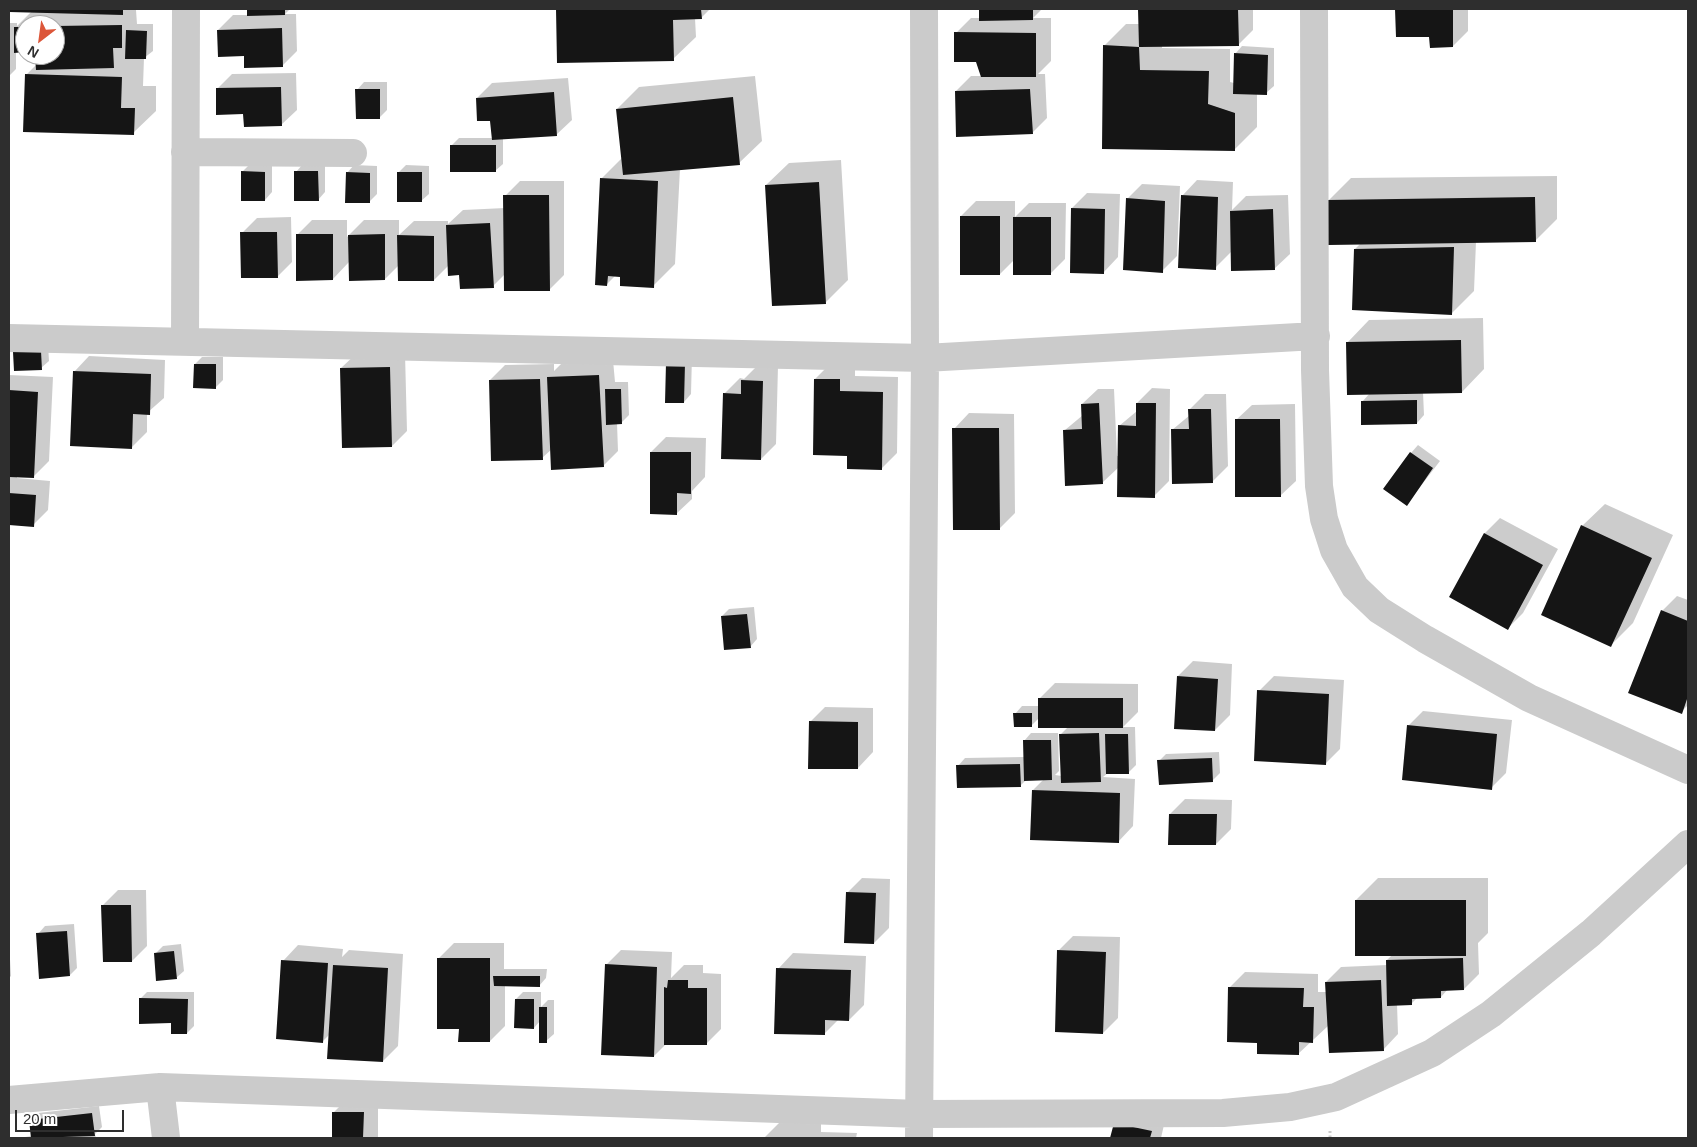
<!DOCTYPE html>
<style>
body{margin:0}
#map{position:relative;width:1697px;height:1147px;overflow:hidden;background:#fff;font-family:Arial,sans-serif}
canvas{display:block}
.frame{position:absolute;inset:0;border:10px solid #2e2e2e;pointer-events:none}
.north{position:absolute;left:15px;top:15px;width:50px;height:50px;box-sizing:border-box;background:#fff;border:1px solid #ababab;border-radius:50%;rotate:210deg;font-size:14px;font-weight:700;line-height:20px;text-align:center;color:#2e2e2e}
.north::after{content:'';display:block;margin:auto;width:18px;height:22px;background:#dc5639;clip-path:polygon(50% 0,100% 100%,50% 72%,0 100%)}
.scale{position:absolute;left:15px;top:1110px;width:109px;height:22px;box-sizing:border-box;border:2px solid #2e2e2e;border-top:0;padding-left:6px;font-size:15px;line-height:18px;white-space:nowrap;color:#2e2e2e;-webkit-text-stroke:4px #fff;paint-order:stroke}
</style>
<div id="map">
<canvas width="1697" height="1147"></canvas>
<div class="frame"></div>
<div class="north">N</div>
<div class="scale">20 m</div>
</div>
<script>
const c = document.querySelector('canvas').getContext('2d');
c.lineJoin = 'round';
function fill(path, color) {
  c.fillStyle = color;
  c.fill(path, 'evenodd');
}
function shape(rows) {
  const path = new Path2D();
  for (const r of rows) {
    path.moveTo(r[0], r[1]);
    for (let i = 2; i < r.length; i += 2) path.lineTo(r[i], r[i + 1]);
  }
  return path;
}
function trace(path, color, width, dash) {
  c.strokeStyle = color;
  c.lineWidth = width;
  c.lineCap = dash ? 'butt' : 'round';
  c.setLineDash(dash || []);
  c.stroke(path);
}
fill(shape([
 [9,9,136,10,137,24,153,24,153,51,144,58,143,86,156,86,156,111,133,133,26,75,37,64,36,55,55,55,55,25,25,25,25,51,16,51,16,69,9,76,9,23,17,23,17,26,31,12,9,11],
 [248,9,290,9,285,14,296,14,297,51,282,66,246,55,218,30,233,15,248,15],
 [557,9,710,9,701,18,695,18,696,37,673,59,559,62],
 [980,9,1042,9,1033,18,1051,18,1051,61,1038,74,1045,74,1047,118,1032,133,956,91,971,76,982,76,977,61,956,33,971,18,980,18],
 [1139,9,1253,9,1253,30,1238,45,1162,46,1162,48,1230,49,1230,82,1234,83,1235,54,1242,46,1274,48,1274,86,1266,93,1257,93,1257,127,1235,149,1104,46,1126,24,1140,24],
 [1397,9,1468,9,1468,31,1453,46,1431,36,1397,36],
 [296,73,297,110,281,125,217,89,232,74],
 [755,76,762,141,739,163,680,169,675,264,653,286,622,276,616,275,607,284,601,179,622,158,617,109,639,87],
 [568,78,572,120,556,135,503,138,503,164,495,171,451,146,459,138,493,138,492,119,477,98,492,83],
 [364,82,387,82,387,110,380,117,357,90],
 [841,160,848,280,825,303,766,185,789,163],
 [303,164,325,164,325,192,318,200,296,172],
 [249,165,272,165,272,192,265,200,242,172],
 [354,165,377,166,377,194,370,201,347,173],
 [406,165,429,166,429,194,421,201,398,173],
 [1557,176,1557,219,1535,241,1476,242,1474,291,1452,313,1355,249,1361,243,1328,201,1351,178],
 [1197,180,1233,182,1232,210,1246,196,1288,195,1290,254,1274,269,1232,251,1215,268,1182,196],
 [520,181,564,181,564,275,549,290,505,274,493,286,460,274,449,265,434,280,399,265,385,279,349,262,333,279,297,235,312,220,347,220,347,237,364,220,399,220,399,235,414,221,448,221,448,224,463,210,505,208,505,196],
 [1142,184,1180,186,1177,256,1162,271,1127,199],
 [1087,193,1120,194,1118,257,1103,273,1072,208],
 [976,201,1015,201,1015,217,1029,203,1066,203,1065,259,1050,274,1014,260,1000,274,961,216],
 [291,217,292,262,277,277,242,233,257,218],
 [1483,318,1484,369,1462,392,1423,392,1424,415,1417,423,1362,402,1370,393,1347,343,1369,320],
 [48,344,49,361,41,368,15,352,22,345],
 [357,353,405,353,407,431,392,446,341,368],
 [89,356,165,360,164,398,147,413,147,432,131,448,74,372],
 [692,356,691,394,684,402,667,363],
 [202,357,223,357,223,380,215,388,195,364],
 [613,360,615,382,628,382,629,415,622,422,617,423,618,451,603,466,552,449,542,458,490,380,505,365,554,364,554,371,563,362],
 [830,364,855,365,855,376,898,377,897,453,882,468,848,454,815,379],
 [757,366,778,366,776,444,761,459,724,394,740,378,744,379],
 [9,375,53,377,49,461,34,476,17,476,17,478,50,481,48,510,33,525,9,524],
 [1152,388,1170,389,1169,481,1154,496,1119,467,1102,483,1065,430,1083,415,1082,404,1098,389,1114,389,1117,456,1119,456,1119,426,1137,411,1137,403],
 [1205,394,1226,394,1228,466,1212,482,1172,430,1190,415,1190,409],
 [1295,404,1296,481,1280,496,1236,420,1252,405],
 [969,413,1014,414,1015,513,1000,528,954,429],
 [666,437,706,438,705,477,692,491,692,499,676,514,651,452],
 [1418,445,1440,461,1407,504,1411,453],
 [1605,504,1673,535,1633,623,1611,645,1582,526],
 [1500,518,1558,549,1523,613,1508,628,1451,597,1485,533],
 [1677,596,1688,600,1688,705,1681,712,1662,611],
 [754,607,757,639,750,647,722,616,729,609],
 [1193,661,1232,664,1230,715,1215,730,1178,676],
 [1274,676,1344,680,1340,749,1325,764,1259,691],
 [1055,683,1138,684,1138,712,1123,727,1135,727,1136,765,1128,773,1108,773,1103,777,1135,779,1133,826,1118,842,1033,790,1044,779,1026,780,1021,785,958,766,965,758,1024,757,1024,741,1031,733,1058,733,1059,771,1055,775,1062,776,1061,734,1068,727,1040,717,1031,726,1015,714,1022,706,1040,706,1040,698],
 [825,707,873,708,873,752,858,768,810,722],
 [1423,711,1512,720,1506,773,1491,788,1408,726],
 [1219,752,1220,773,1212,781,1159,761,1166,754],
 [1185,799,1232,800,1231,829,1216,844,1170,814],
 [862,878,890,879,889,928,874,943,847,893],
 [1378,878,1488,878,1488,933,1478,943,1479,974,1464,989,1448,989,1441,997,1417,998,1411,1004,1397,1004,1398,1034,1383,1050,1328,1026,1298,1054,1258,1042,1230,987,1245,972,1318,974,1318,992,1326,992,1326,982,1341,967,1387,965,1387,960,1392,955,1356,900],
 [118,890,146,890,147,946,132,961,103,905],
 [74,924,77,968,70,975,38,934,45,926],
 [1073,936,1120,937,1118,1018,1103,1033,1058,951],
 [9,942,11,976,9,978],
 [454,943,504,943,504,969,547,969,546,978,539,986,505,985,505,1026,490,1041,460,1028,439,958],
 [181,944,184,971,176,978,155,954,163,946],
 [298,945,343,949,342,957,349,950,403,954,398,1046,383,1061,330,1034,322,1042,283,961],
 [621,950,672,952,671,978,684,965,703,965,703,973,721,974,721,1029,706,1044,666,1044,654,1056,606,965],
 [793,953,866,956,864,1005,849,1020,838,1020,824,1034,778,969],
 [147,992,194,992,194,1026,187,1033,140,999],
 [523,992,541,992,541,1007,548,1000,554,1000,554,1034,546,1041,540,1021,534,1028,516,999],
 [349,1097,378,1097,378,1138,334,1138,334,1112],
 [99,1106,102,1127,95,1134,96,1138,18,1138,32,1136,30,1121,38,1113],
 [1166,1116,1161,1138,1112,1138,1115,1123],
 [780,1122,821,1122,821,1132,857,1133,856,1138,764,1138]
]), '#0003');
fill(shape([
 [9,9,123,9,123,15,9,12],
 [247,9,285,9,285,15,247,16],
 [556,9,701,9,702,19,673,20,674,61,557,63],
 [979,9,1033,9,1033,20,979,21],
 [1138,9,1238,9,1239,46,1139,47],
 [1395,9,1453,9,1453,47,1430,48,1429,37,1396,37],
 [122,25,122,48,113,48,114,68,36,70,35,55,55,55,55,26],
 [14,27,25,27,25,52,14,53],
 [282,28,283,67,244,68,244,56,218,57,217,30],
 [126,30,147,31,146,59,125,59],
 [954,32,1036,33,1036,77,981,77,976,62,954,62],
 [1103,45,1139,47,1140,70,1209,71,1208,104,1235,113,1235,151,1102,149],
 [1234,53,1268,55,1267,95,1233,94],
 [25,74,122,77,121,108,135,108,134,135,23,132],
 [281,87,282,126,244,127,243,114,216,115,216,88],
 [355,89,380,89,380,119,356,119],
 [1030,89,1033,134,956,137,955,91],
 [554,92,557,136,492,140,490,121,477,121,476,98],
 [733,97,740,165,623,175,616,109],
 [450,145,496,145,496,172,450,172],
 [241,171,265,172,265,201,241,201],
 [294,171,318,171,319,201,294,201],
 [346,172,370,173,370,203,345,203],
 [397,172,422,172,422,202,397,202],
 [600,178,658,181,654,288,620,286,620,277,608,276,607,286,595,285],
 [819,182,826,304,772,306,765,185],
 [503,195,549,195,550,291,504,291],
 [1181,195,1218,197,1216,270,1178,268],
 [1535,197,1536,242,1328,245,1327,200],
 [1126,198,1165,201,1163,273,1123,270],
 [1071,208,1105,209,1104,274,1070,273],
 [1273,209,1275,270,1231,271,1230,211],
 [960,216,1000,216,1000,275,960,275],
 [1013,217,1051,217,1051,275,1013,275],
 [490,223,494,288,460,289,459,275,448,276,446,225],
 [240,232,277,232,278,278,241,278],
 [296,234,333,234,333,280,296,281],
 [385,234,385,280,349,281,348,235],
 [397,235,434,236,434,281,398,281],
 [1454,247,1452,315,1352,310,1354,249],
 [1461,340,1462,393,1347,395,1346,342],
 [41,351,42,370,14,371,13,352],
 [666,363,685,363,684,403,665,403],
 [194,364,216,364,216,389,193,388],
 [390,367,392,447,342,448,340,368],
 [73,371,151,374,150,415,133,414,132,449,70,446],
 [599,375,604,467,551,470,547,377],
 [540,379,543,460,491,461,489,380],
 [814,379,840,379,840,391,883,392,882,470,847,469,847,456,813,455],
 [741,380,763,381,761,460,721,459,723,393,741,394],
 [605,389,621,389,622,424,606,425],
 [9,390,38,392,34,478,9,477],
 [1417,400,1417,424,1361,425,1361,401],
 [1099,403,1103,484,1065,486,1063,430,1082,429,1081,404],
 [1136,403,1156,403,1155,498,1117,497,1118,425,1136,426],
 [1188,409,1211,409,1213,483,1172,484,1171,429,1189,429],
 [1235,419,1280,419,1281,497,1235,497],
 [952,428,999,428,1000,530,953,530],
 [650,452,691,452,691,494,677,493,677,515,650,514],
 [1410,452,1433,468,1407,506,1383,489],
 [9,493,36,495,34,527,9,525],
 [1581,525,1652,558,1611,647,1541,615],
 [1484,533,1543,565,1508,630,1449,597],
 [1661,610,1688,621,1688,696,1682,714,1628,693],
 [747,614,751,648,724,650,721,616],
 [1177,676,1218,679,1215,731,1174,729],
 [1257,690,1329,694,1326,765,1254,761],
 [1038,698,1123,698,1123,728,1038,728],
 [1013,713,1032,713,1032,727,1014,727],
 [809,721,858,722,858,769,808,769],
 [1407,725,1497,734,1492,790,1402,780],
 [1099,733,1101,782,1061,783,1059,734],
 [1105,734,1128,734,1129,774,1106,774],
 [1023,740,1051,740,1052,780,1024,781],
 [1212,758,1213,782,1159,785,1157,760],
 [1020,764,1021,787,957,788,956,765],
 [1032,790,1120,793,1119,843,1030,840],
 [1169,814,1217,814,1216,845,1168,845],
 [846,892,876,893,874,944,844,943],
 [1355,900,1466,900,1466,956,1355,956],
 [101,905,131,905,132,962,103,962],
 [67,931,70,976,39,979,36,933],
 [1057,950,1106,952,1103,1034,1055,1032],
 [174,951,177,979,156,981,154,953],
 [437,958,490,958,490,1042,458,1042,459,1029,437,1029],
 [1463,958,1464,990,1441,991,1441,998,1412,999,1412,1005,1387,1006,1386,960],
 [281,960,328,963,323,1043,276,1039],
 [605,964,657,967,654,1057,601,1055],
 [333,965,388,968,383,1062,327,1059],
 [776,968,851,970,849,1021,825,1020,825,1035,774,1034],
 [493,976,540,976,540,987,494,986],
 [668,980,688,980,688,988,707,988,707,1045,664,1045,664,987,667,988],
 [1381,980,1384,1051,1329,1053,1325,982],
 [1228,987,1304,988,1303,1007,1314,1007,1313,1043,1299,1042,1299,1055,1257,1054,1257,1043,1227,1042],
 [139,998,188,999,187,1034,171,1034,171,1023,139,1024],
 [515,999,534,999,534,1029,514,1028],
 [539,1007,547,1007,547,1043,539,1043],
 [332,1112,364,1112,363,1138,332,1138],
 [92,1113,95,1136,31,1138,29,1120],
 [1114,1123,1152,1131,1150,1138,1110,1138]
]), '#151515');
trace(shape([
 [1330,1138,1330,1131]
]), '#cbcbcb', 3, [2.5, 2.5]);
trace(shape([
 [1314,9,1315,370,1319,486,1324,519,1334,550,1355,587,1379,610,1425,639,1529,698,1688,770],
 [185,152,353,153],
 [9,338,925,358,1316,336],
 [185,342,186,9],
 [160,1087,166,1138],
 [9,1100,160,1087,919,1114,1223,1113,1290,1107,1336,1097,1432,1053,1491,1014,1591,933,1688,844],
 [919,1138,925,358,924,9]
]), '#cbcbcb', 28);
</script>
